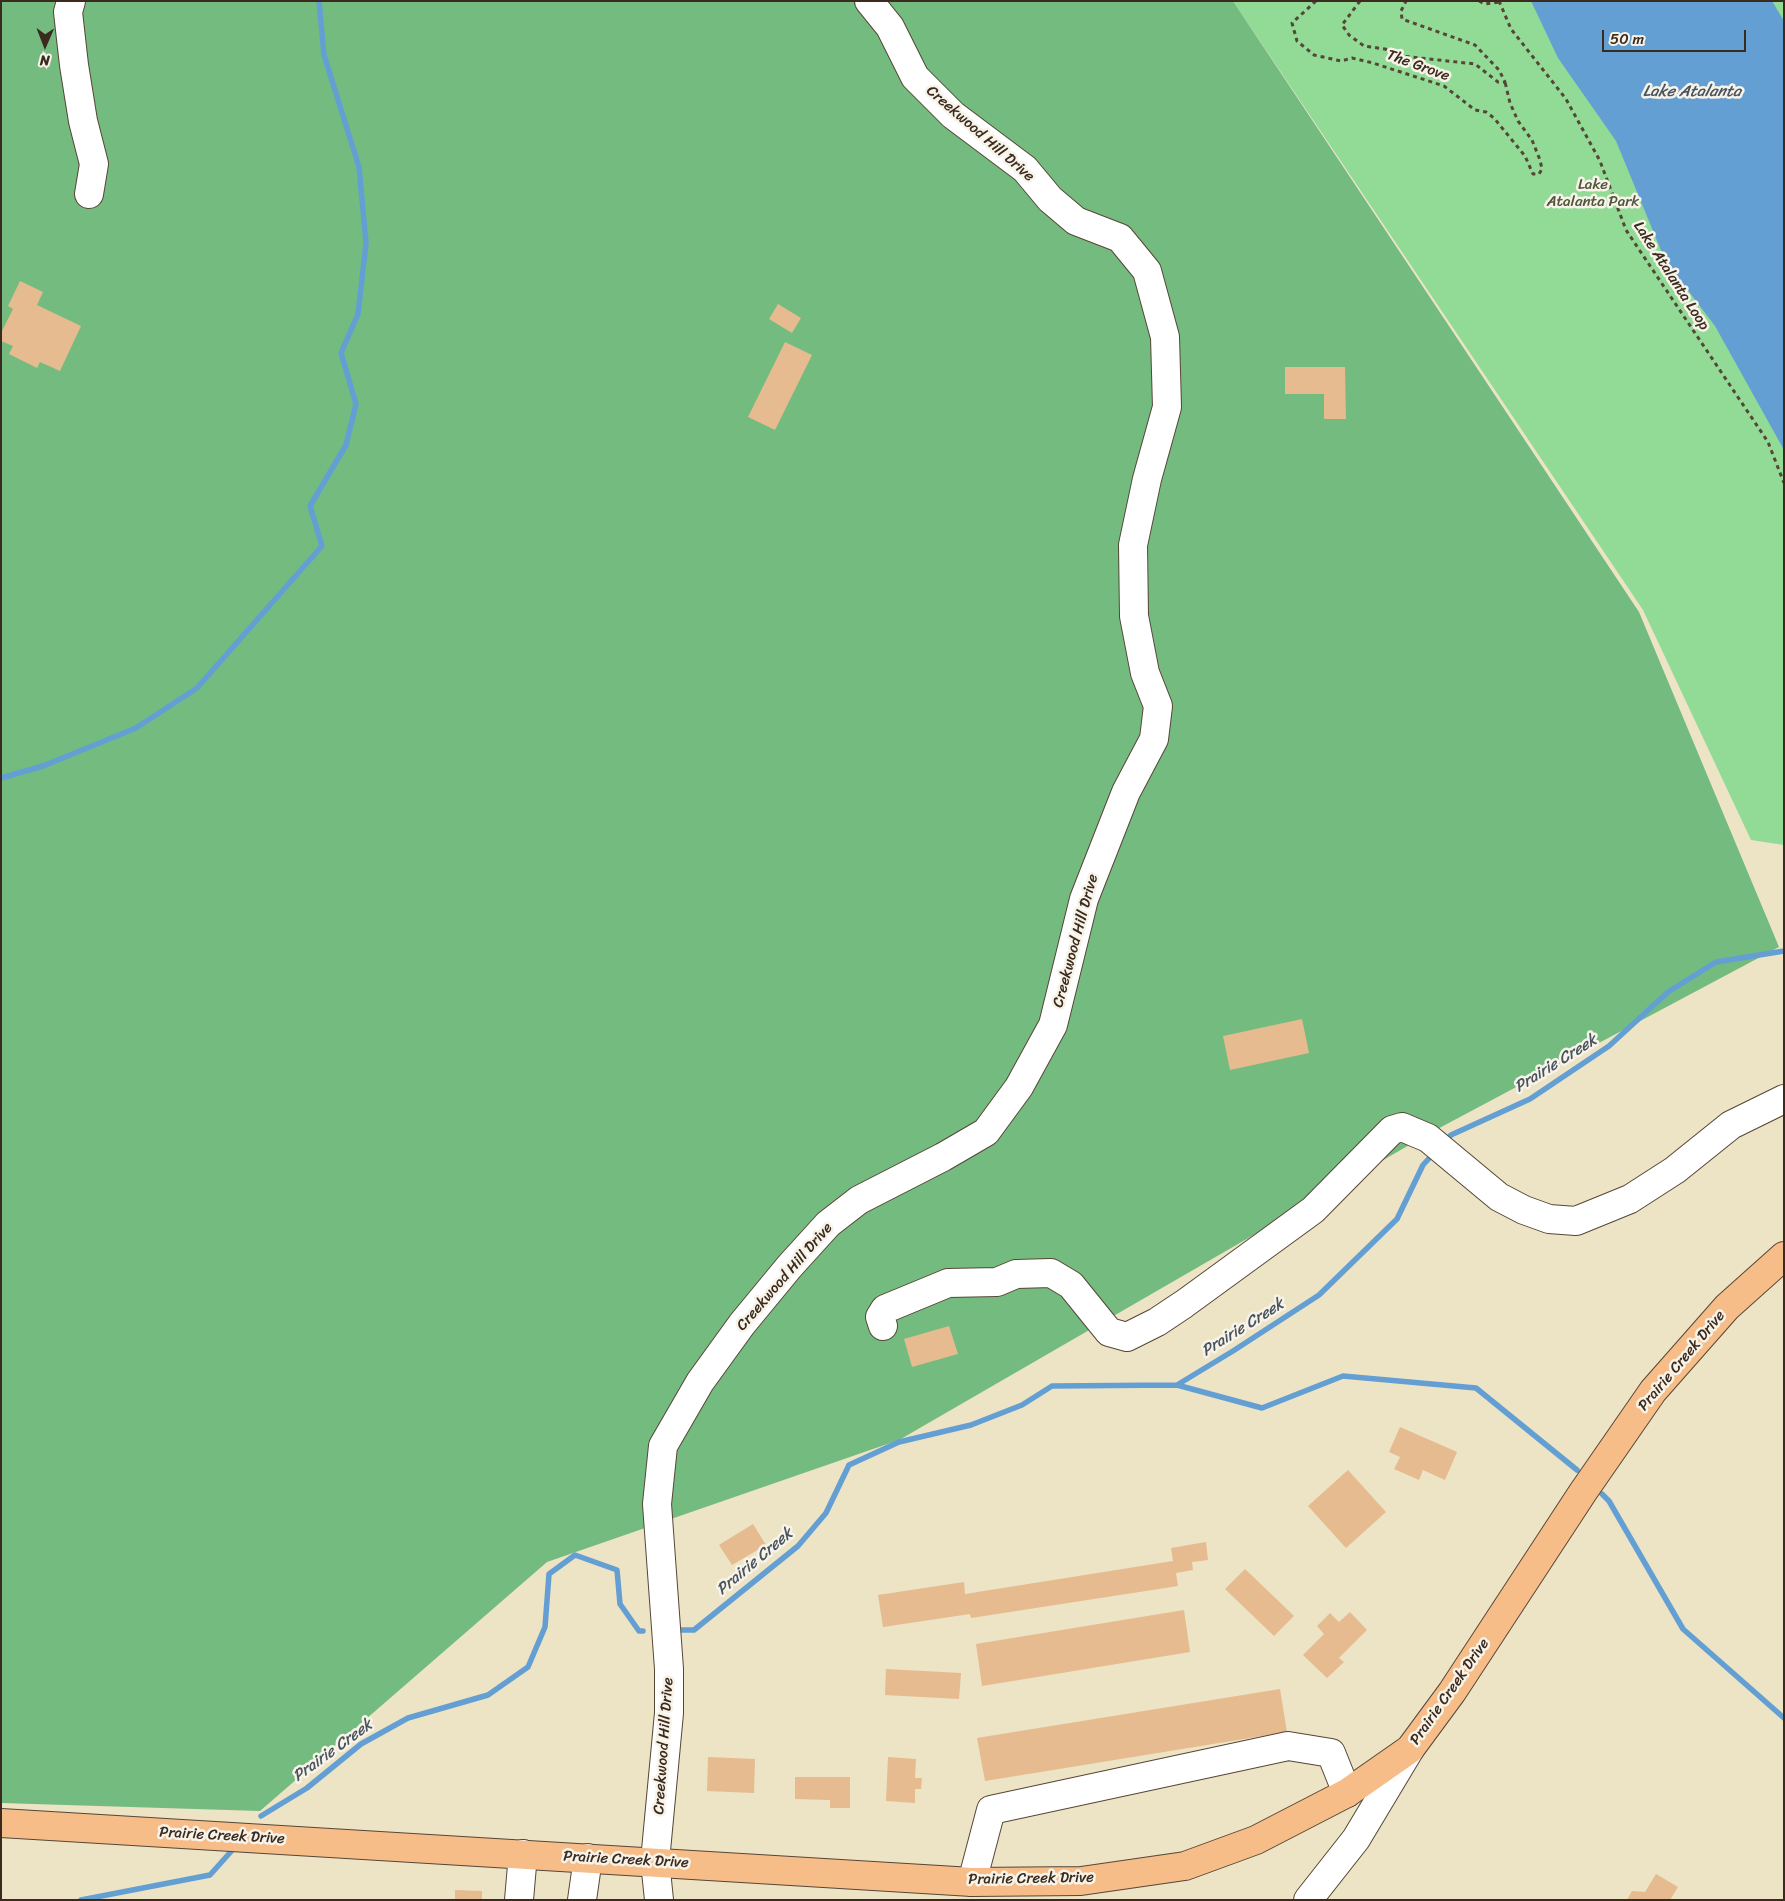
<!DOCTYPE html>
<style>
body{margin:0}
#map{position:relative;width:1785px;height:1901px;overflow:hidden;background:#ede3c5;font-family:Sriracha,sans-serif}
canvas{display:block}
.frame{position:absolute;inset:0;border:2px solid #3b2a1e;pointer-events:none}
.north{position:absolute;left:20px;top:20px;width:50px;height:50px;-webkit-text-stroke:4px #f7f3e8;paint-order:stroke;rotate:181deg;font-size:14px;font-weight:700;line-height:20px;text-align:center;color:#3b2a1e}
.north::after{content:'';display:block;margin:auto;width:18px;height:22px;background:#3b2a1e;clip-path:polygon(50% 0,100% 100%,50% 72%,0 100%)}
.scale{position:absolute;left:1602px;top:30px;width:144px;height:22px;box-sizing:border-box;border:2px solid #3b2a1e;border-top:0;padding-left:6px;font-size:15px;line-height:18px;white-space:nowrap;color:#3b2a1e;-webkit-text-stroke:4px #f7f3e8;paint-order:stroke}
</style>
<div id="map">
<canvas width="1785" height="1901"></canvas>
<div class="frame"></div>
<div class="north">N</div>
<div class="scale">50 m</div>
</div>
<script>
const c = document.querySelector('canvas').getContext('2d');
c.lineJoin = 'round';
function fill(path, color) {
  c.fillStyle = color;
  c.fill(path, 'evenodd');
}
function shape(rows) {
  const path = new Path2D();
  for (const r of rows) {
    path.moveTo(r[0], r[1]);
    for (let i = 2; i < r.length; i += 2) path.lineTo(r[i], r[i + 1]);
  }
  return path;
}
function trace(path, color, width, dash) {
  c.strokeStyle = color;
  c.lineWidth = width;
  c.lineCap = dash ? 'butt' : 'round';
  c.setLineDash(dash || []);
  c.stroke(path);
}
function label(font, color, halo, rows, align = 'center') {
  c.font = font + ' Sriracha,sans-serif';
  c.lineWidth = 5;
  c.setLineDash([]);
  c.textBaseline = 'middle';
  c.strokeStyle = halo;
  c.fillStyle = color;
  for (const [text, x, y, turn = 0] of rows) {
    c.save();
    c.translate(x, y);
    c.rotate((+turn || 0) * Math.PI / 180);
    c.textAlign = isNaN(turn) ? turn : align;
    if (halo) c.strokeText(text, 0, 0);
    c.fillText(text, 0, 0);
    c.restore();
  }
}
fill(shape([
 [1233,1,1784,1,1784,845,1751,840,1643,610]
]), '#91db97');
fill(shape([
 [1,1,1233,1,1639,612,1779,947,1430,1133,899,1440,547,1562,260,1811,1,1803]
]), '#74bb80');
fill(shape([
 [1531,1,1772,1,1784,21,1784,450,1715,326,1665,260,1616,141,1558,58]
]), '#649fd4');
trace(shape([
 [1,778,43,766,136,728,197,688,322,546,310,506,346,445,356,404,341,353,358,314,366,243,359,167,324,55,319,1],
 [1444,1142,1451,1135,1530,1099,1609,1046,1668,992,1716,962,1784,951],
 [1177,1385,1262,1408,1343,1376,1476,1388,1577,1470],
 [1602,1494,1609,1501,1683,1629,1784,1718],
 [675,1630,694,1630,798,1546,826,1513,849,1465,899,1442,971,1425,1022,1405,1052,1386,1177,1385,1233,1351,1319,1295,1397,1219,1423,1165,1434,1153],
 [261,1816,307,1788,361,1744,408,1718,488,1695,528,1667,545,1627,549,1574,575,1555,617,1570,620,1604,639,1631,643,1631],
 [81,1900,210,1875,235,1847]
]), '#649fd4', 5.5);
fill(shape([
 [20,281,43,292,37,305,81,326,60,371,40,362,37,368,9,354,13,346,1,341,1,333,13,309,8,306],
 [778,304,801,318,792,333,769,319],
 [785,342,812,355,775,430,748,417],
 [1285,367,1345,367,1346,419,1324,419,1324,394,1285,394],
 [1302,1019,1309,1053,1230,1070,1223,1036],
 [949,1326,958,1354,912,1367,904,1339],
 [1400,1427,1457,1452,1445,1480,1423,1470,1419,1480,1394,1469,1400,1457,1389,1452],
 [1348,1470,1386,1512,1346,1548,1308,1506],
 [753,1524,766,1545,732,1565,719,1545],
 [1206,1542,1208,1560,1192,1562,1193,1570,1176,1573,1178,1586,971,1618,970,1614,883,1627,878,1595,964,1582,965,1594,1173,1561,1171,1548],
 [1245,1569,1294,1616,1274,1636,1225,1589],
 [1184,1610,1190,1652,982,1686,976,1644],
 [1350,1612,1367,1630,1339,1658,1344,1662,1327,1678,1303,1655,1324,1634,1317,1626,1330,1613,1339,1622],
 [886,1669,961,1673,959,1699,885,1695],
 [1280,1689,1287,1732,985,1781,977,1738],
 [708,1757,755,1759,754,1793,707,1791],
 [888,1757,916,1759,915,1778,922,1778,921,1789,915,1789,915,1803,886,1801],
 [795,1777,850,1777,850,1808,830,1808,830,1800,795,1799],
 [1656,1874,1678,1887,1670,1900,1627,1900,1632,1891,1645,1892],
 [455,1890,482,1891,482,1900,455,1900]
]), '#e5bb8f');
const minor = shape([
 [71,1,68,12,74,65,83,121,94,164,89,194],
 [883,1326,880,1317,885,1309,948,1283,997,1282,1016,1274,1051,1273,1071,1285,1109,1332,1127,1337,1157,1322,1184,1304,1313,1210,1392,1130,1402,1127,1428,1138,1499,1197,1524,1210,1549,1219,1576,1221,1630,1199,1675,1170,1731,1125,1784,1099],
 [972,1882,991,1810,1288,1746,1331,1753,1347,1793],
 [519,1900,523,1854],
 [582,1900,588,1858],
 [659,1900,655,1861,669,1713,669,1669,657,1504,663,1446,700,1382,742,1324,789,1267,828,1224,859,1200,943,1157,986,1132,1019,1087,1053,1025,1084,899,1126,792,1154,739,1158,706,1145,673,1134,616,1133,545,1147,479,1167,407,1165,337,1147,271,1120,238,1076,221,1050,199,1025,169,953,115,915,77,890,27,869,1],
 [1308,1900,1356,1839,1410,1749]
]);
const major = shape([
 [1,1823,972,1882,1081,1881,1185,1866,1256,1840,1347,1793,1410,1749,1452,1692,1583,1492,1653,1391,1727,1307,1784,1256]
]);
trace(minor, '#564637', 30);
trace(major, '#564637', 30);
trace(shape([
 [1316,1,1292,23,1297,41,1314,55,1341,61,1352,58,1373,63,1444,86,1475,110,1486,112,1494,118,1525,156,1533,174,1539,174,1542,169,1540,160,1532,140,1518,121,1510,103,1505,82],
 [1360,1,1342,25,1349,35,1364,46,1385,49,1402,56,1475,64,1498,82,1505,82,1499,70,1475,45,1402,19,1401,11,1406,1],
 [1479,1,1485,4,1500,2],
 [1499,1,1511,29,1566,99,1600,161,1626,230,1768,442,1784,483]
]), '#564637', 3, [4, 4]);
trace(minor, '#fff', 28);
trace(major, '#f7bd88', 28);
label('15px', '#3b2a1e', '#f7f3e8', [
 ["The Grove",1418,66,20],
 ["Creekwood Hill Drive",980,134,41],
 ["Lake Atalanta Loop",1671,276,57],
 ["Creekwood Hill Drive",1076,941,-75],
 ["Creekwood Hill Drive",785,1277,-49],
 ["Prairie Creek Drive",1682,1361,-50],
 ["Prairie Creek Drive",1450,1692,-55],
 ["Creekwood Hill Drive",664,1746,-86],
 ["Prairie Creek Drive",222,1836,3],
 ["Prairie Creek Drive",626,1860,3],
 ["Prairie Creek Drive",1031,1879,-1]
]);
label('15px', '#50563c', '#f7f3e8', [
 ["Lake",1593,185],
 ["Atalanta Park",1593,202]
]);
label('italic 16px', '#49535e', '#f7f3e8', [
 ["Lake Atalanta",1692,92],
 ["Prairie Creek",1556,1064,-32],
 ["Prairie Creek",1243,1328,-32],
 ["Prairie Creek",755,1562,-40],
 ["Prairie Creek",333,1751,-36]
]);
</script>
